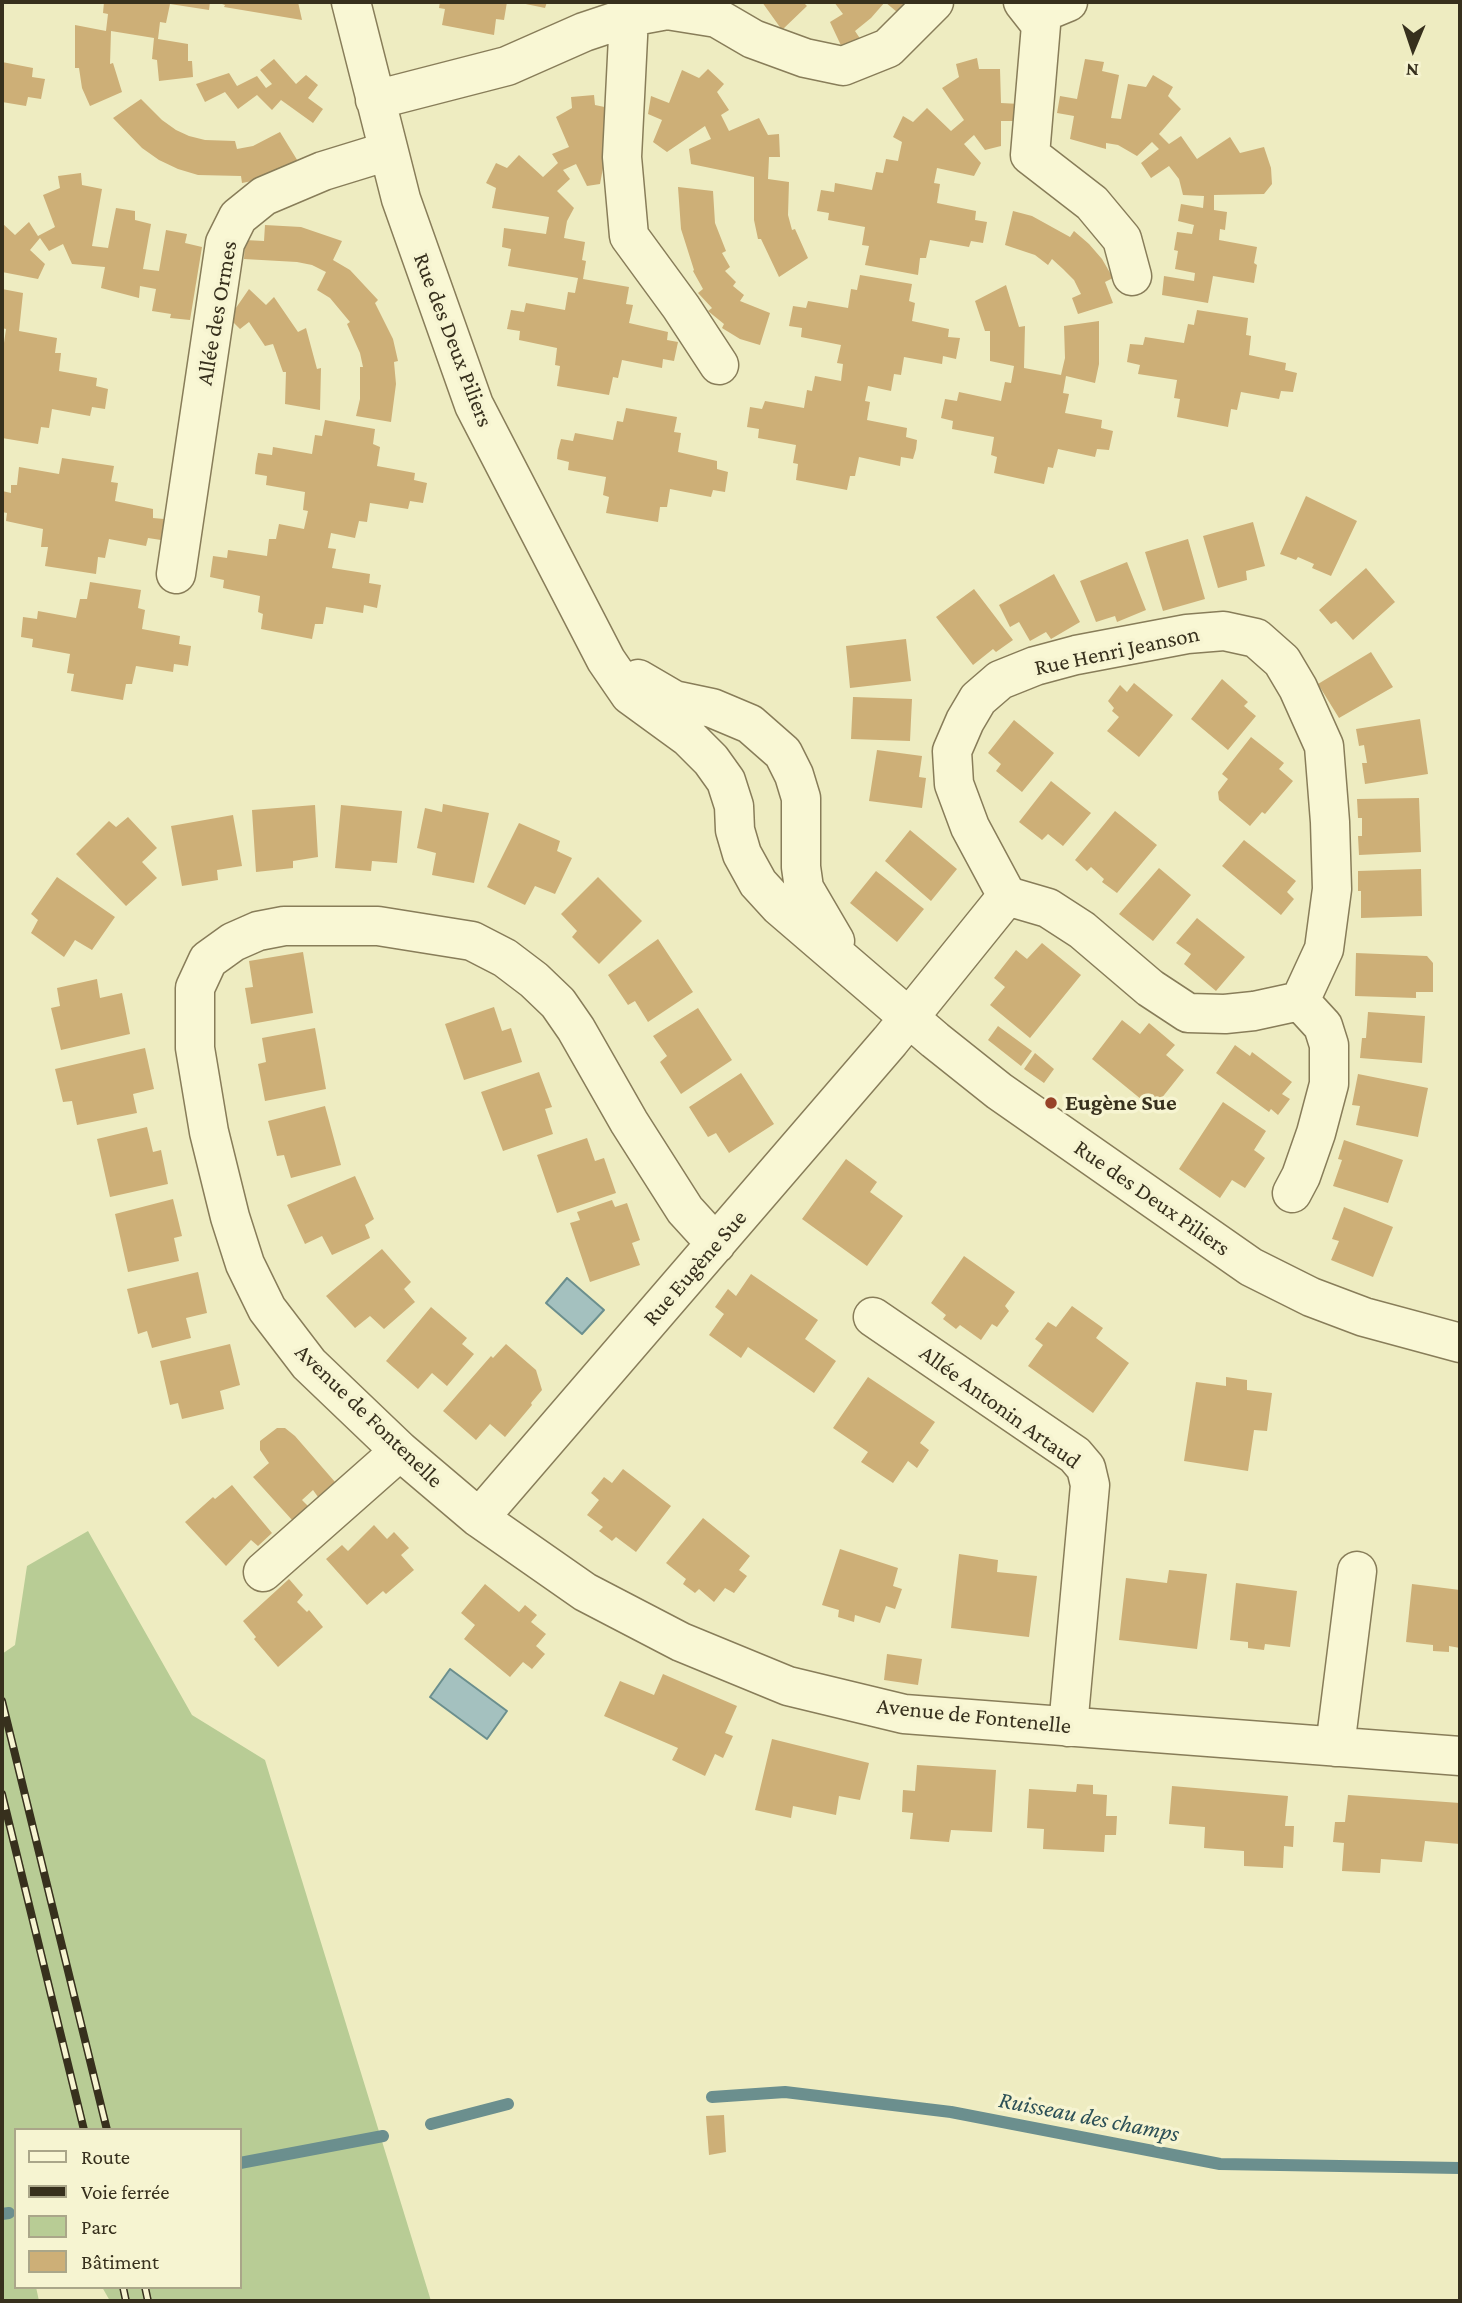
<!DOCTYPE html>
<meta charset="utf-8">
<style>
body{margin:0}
#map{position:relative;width:1462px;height:2303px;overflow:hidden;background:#eeecc1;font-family:"Crimson Pro",serif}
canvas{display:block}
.frame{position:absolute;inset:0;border:4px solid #37301d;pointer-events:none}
.legend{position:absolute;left:14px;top:2128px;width:228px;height:161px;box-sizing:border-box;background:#f6f4d1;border:2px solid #aaa689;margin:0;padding:9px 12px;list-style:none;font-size:21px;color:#37301d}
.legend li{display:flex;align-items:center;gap:14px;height:35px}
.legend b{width:35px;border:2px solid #aaa689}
.north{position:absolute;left:1378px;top:14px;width:70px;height:70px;-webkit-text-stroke:5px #f6f4d1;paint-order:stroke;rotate:182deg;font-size:19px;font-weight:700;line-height:28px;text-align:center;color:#37301d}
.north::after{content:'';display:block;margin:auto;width:24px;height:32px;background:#37301d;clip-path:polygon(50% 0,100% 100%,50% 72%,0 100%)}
</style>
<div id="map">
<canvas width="1462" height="2303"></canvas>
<div class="frame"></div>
<ul class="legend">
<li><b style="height:9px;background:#f9f7d4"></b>Route</li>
<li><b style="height:9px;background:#37301d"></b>Voie ferrée</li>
<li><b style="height:19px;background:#b8cc95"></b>Parc</li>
<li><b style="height:19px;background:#cdaf77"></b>Bâtiment</li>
</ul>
<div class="north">N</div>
</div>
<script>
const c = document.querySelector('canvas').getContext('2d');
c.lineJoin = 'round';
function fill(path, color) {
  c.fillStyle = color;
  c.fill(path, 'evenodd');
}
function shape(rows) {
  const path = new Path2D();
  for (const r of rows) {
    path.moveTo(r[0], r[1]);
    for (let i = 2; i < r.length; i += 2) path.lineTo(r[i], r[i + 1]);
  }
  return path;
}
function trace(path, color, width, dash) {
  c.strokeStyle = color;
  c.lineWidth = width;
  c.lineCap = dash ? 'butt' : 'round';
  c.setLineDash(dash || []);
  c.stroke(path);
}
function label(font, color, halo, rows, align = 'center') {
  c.font = font + ' "Crimson Pro",serif';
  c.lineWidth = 7;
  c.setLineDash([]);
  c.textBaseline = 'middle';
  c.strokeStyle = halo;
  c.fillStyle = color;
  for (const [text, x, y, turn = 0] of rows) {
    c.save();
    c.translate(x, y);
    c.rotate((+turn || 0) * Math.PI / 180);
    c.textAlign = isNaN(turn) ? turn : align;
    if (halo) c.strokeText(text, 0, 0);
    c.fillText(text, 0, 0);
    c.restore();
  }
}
fill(shape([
 [88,1531,192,1715,265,1760,431,2301,110,2301,102,2287,240,2287,240,2130,16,2130,16,2287,36,2287,39,2301,2,2301,2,1654,15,1645,27,1566]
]), '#b8cc95');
const water = shape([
 [567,1278,604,1310,582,1334,546,1303,567,1278],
 [450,1669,507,1711,487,1739,430,1697,450,1669]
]);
fill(water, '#a4c1bf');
trace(water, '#6b8f8e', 2);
trace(shape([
 [712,2097,785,2092,951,2112,1220,2164,1460,2168],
 [431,2124,508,2104],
 [240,2163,383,2136],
 [2,2214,9,2213]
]), '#6b8f8e', 12);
fill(shape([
 [104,2,210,2,209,10,170,4,166,23,160,22,158,39,188,44,188,61,192,61,193,77,159,81,157,60,152,59,154,38,111,31,110,64,113,63,122,92,90,106,82,88,79,68,75,68,75,25,106,31,108,14,103,13],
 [216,2,298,2,302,20,224,7,225,5],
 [440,2,507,2,504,20,496,19,494,35,442,25,445,9,439,8],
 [516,2,547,2,545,8],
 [762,2,803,2,807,6,782,30],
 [834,2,905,2,897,12,885,2,871,18,855,31,863,43,845,54,830,22,843,14],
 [977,58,979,69,1000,69,1001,103,1020,104,1017,121,1001,121,1001,146,985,150,974,135,964,144,981,163,974,176,937,168,934,183,940,184,937,203,976,211,975,220,987,222,983,243,971,241,969,247,930,240,926,258,920,258,918,275,865,265,869,246,862,245,865,227,828,220,829,213,817,211,821,190,834,192,835,183,872,190,876,172,883,173,886,159,898,161,902,142,893,137,903,116,913,122,927,108,951,131,964,120,942,88,959,77,956,64],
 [274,59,296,84,306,75,318,85,308,98,323,109,313,123,281,100,272,110,257,95,238,109,225,92,205,102,196,84,229,73,237,86,257,76,266,88,272,84,260,70],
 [1085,59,1104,62,1102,71,1119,75,1111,118,1121,119,1128,84,1146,87,1153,75,1173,87,1168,96,1181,109,1159,134,1169,144,1181,136,1197,159,1230,137,1240,153,1264,147,1271,168,1272,184,1264,194,1214,195,1214,210,1227,212,1225,230,1220,229,1219,240,1257,247,1254,263,1257,265,1254,283,1213,276,1208,303,1162,295,1164,276,1194,281,1195,273,1175,269,1178,251,1174,250,1177,232,1192,234,1194,225,1178,221,1181,204,1203,208,1204,196,1183,195,1179,179,1169,166,1151,178,1141,163,1159,149,1152,142,1137,156,1118,145,1106,143,1106,149,1070,139,1074,116,1057,113,1060,96,1077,99],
 [2,62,33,68,32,77,45,79,41,99,28,97,26,106,2,102],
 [708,69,724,84,717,92,729,110,721,115,729,131,759,118,768,135,779,134,780,157,769,157,768,179,789,182,788,215,792,230,795,229,808,258,779,277,761,239,758,239,754,220,754,177,691,164,689,149,711,139,705,126,667,152,653,142,662,120,648,114,651,96,669,103,682,70,699,78],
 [594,95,595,105,614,109,600,184,587,186,576,164,563,170,570,179,557,191,574,208,567,221,564,238,585,242,582,260,586,261,583,279,629,287,626,304,633,305,629,323,668,332,667,340,678,342,674,361,663,359,662,368,622,360,618,378,613,377,609,395,557,386,560,366,555,365,557,348,519,340,520,331,507,329,511,310,524,312,526,303,565,310,568,292,575,293,578,278,508,266,511,249,502,247,504,228,546,234,549,217,492,208,496,188,486,183,496,163,507,168,519,155,543,177,558,163,552,154,569,147,556,117,572,108,571,97],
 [141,99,162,120,176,130,189,136,205,140,235,141,237,149,253,146,280,132,299,163,262,179,242,183,241,176,198,175,178,169,159,160,142,148,113,118],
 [81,173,82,185,102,189,92,246,108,248,116,208,135,211,135,220,151,224,143,269,159,271,166,230,187,234,185,243,202,247,190,320,170,318,171,314,152,311,156,289,140,286,139,298,101,288,105,267,72,264,63,244,49,251,40,238,30,250,45,264,38,279,2,272,2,223,15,235,29,222,38,236,55,227,43,195,60,188,58,176],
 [678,187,713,191,715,223,726,251,722,253,730,267,725,271,736,282,733,286,744,295,740,301,770,313,760,345,740,339,722,328,724,324,708,311,712,308,698,293,703,289,693,271,694,270,681,229],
 [1013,211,1032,216,1070,237,1074,231,1089,244,1102,259,1113,278,1105,282,1113,303,1078,314,1072,298,1081,294,1074,280,1063,269,1052,259,1048,265,1035,255,1005,245],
 [265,225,301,227,342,241,333,260,350,270,378,300,375,303,393,339,398,361,394,362,396,384,391,422,356,416,360,399,360,367,363,367,360,353,347,324,350,322,330,298,317,290,326,272,312,265,297,262,244,259,245,240,264,241],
 [860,275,912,284,909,301,915,303,912,321,949,329,948,337,960,338,956,359,943,356,942,364,904,357,901,375,894,374,891,391,868,386,865,401,870,402,867,420,907,428,906,437,917,440,916,449,913,459,901,457,900,466,859,457,855,476,850,476,847,490,796,480,798,464,793,463,796,445,758,438,759,429,747,427,750,407,762,409,765,401,804,408,807,390,812,391,815,376,841,381,843,364,837,363,841,345,801,337,802,328,789,326,793,306,806,308,808,301,848,308,851,289,857,290],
 [1006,285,1019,327,1025,326,1024,368,1061,375,1065,358,1064,326,1099,321,1099,364,1095,383,1066,376,1063,393,1069,394,1065,413,1102,420,1101,428,1113,431,1109,450,1097,449,1095,457,1058,449,1053,468,1048,467,1044,484,994,473,997,457,991,455,994,437,952,429,953,421,941,418,945,399,957,401,959,392,1001,401,1005,382,1011,383,1014,366,990,361,990,331,985,331,975,301],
 [2,289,23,293,19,331,57,338,55,353,61,353,59,371,97,378,96,386,108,389,105,409,92,407,90,416,52,409,49,428,41,427,38,444,2,438,2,343,4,343,6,329,2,328],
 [249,289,266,305,274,297,298,332,306,328,317,369,321,368,320,410,285,404,286,372,283,372,273,344,265,346,249,322,240,329,229,318],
 [1197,310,1248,318,1246,335,1251,336,1249,355,1286,363,1285,370,1297,373,1293,392,1281,391,1279,399,1241,392,1237,410,1231,409,1228,427,1177,417,1180,399,1174,398,1177,380,1138,374,1140,365,1127,362,1130,344,1143,345,1145,337,1184,343,1188,324,1194,325],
 [626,408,677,417,674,432,681,433,678,452,717,461,717,469,728,472,725,492,713,490,711,497,670,489,667,507,660,507,658,522,606,513,609,497,603,495,606,477,568,470,569,462,557,459,558,450,561,439,573,441,575,433,613,440,617,421,623,422],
 [325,420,375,429,373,444,380,447,377,466,415,473,414,480,427,483,423,503,410,501,408,509,370,503,367,522,359,521,355,538,331,533,328,548,336,549,332,568,370,574,369,583,381,585,377,608,364,605,363,613,326,607,323,624,315,624,312,639,261,629,263,614,258,612,260,596,223,588,224,580,210,577,213,556,227,558,228,550,267,556,269,539,276,539,279,524,304,529,308,511,303,510,305,492,266,485,267,476,255,474,256,464,258,453,272,455,273,447,312,454,315,435,322,436],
 [62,458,114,466,111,482,118,483,115,501,153,509,153,518,164,519,161,540,148,538,146,546,109,539,105,558,98,557,96,574,45,566,48,547,41,547,43,529,6,521,7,513,2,512,2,491,11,493,11,485,17,485,19,467,59,474],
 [1306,496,1357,521,1331,576,1312,568,1314,564,1298,557,1296,560,1280,554],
 [1253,522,1265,566,1246,571,1247,580,1218,588,1203,536],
 [1188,539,1205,599,1163,611,1145,552],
 [1127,562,1146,610,1117,622,1115,616,1096,622,1080,581],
 [1366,568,1395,602,1353,640,1336,621,1331,624,1319,610],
 [1054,574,1080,622,1051,639,1046,632,1030,641,1019,622,1010,627,999,605],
 [90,582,141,590,138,608,145,610,142,629,180,636,179,644,191,646,188,666,174,664,173,672,136,666,132,684,126,684,123,700,71,691,74,674,67,673,70,654,32,647,33,639,21,637,23,617,37,619,38,611,76,618,80,599,87,599],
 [974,589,1013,640,996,652,993,649,973,665,936,617],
 [906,639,911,681,850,688,846,646],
 [1371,652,1393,687,1339,718,1318,684],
 [1222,679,1248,702,1244,706,1256,716,1228,750,1191,719],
 [1134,683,1173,715,1139,757,1107,731,1119,717,1112,711,1114,708,1108,701,1120,685,1127,692],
 [853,697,912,699,910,741,851,739],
 [1420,719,1428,774,1365,784,1362,763,1367,763,1364,745,1359,746,1356,729],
 [1014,720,1054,753,1022,792,996,771,1001,764,988,753],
 [1251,737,1284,763,1279,769,1293,781,1265,814,1262,812,1250,826,1219,800,1218,792,1228,779,1222,774],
 [877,750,922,756,919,777,926,778,922,808,869,801],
 [1051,781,1091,813,1063,846,1048,834,1042,840,1019,822],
 [1419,798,1421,852,1359,855,1358,836,1362,836,1362,818,1358,818,1357,799],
 [443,804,489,813,474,883,432,875,436,853,417,848,425,808,442,812],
 [315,805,318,857,293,861,293,868,256,872,252,810],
 [341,805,402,811,397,863,372,861,371,871,335,868],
 [1115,811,1157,845,1117,893,1102,882,1104,879,1091,867,1087,871,1075,860],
 [233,815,242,866,217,870,218,880,182,886,171,826],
 [128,817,157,848,142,862,157,878,126,906,76,854,109,821,116,827],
 [519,823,560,841,557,851,572,858,555,894,535,886,525,905,487,887],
 [910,830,957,869,931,901,885,861],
 [1244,840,1296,881,1287,892,1294,899,1281,915,1222,866],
 [1159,868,1191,895,1153,941,1119,914],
 [1421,869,1422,916,1361,918,1361,891,1358,891,1358,871],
 [876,871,924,909,897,942,850,903],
 [57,877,115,917,92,950,75,940,64,957,31,933,38,920,31,914],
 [598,877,642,921,599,964,572,937,577,931,561,914],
 [1197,918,1245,957,1216,991,1184,964,1191,954,1176,943],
 [658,939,693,992,648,1022,635,1001,628,1005,608,975],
 [1042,943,1081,975,1030,1038,990,1005,1005,987,994,978,1016,950,1027,959],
 [303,952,313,1013,251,1024,245,988,253,987,249,961],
 [1356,953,1427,956,1433,963,1433,992,1416,992,1416,998,1355,996],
 [97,979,100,998,122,993,130,1034,61,1050,51,1008,60,1006,57,988],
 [494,1007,502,1031,511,1028,522,1062,464,1080,445,1024],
 [698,1008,732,1060,681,1094,660,1062,667,1056,653,1036],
 [1368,1012,1425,1016,1422,1063,1360,1058,1362,1038,1366,1038],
 [1122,1020,1140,1034,1149,1023,1175,1045,1166,1055,1184,1070,1153,1109,1092,1059],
 [998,1026,1032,1051,1021,1066,988,1040],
 [315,1028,326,1089,265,1101,258,1064,266,1062,262,1038],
 [1235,1045,1250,1056,1252,1052,1292,1082,1282,1094,1290,1099,1278,1115,1271,1109,1269,1112,1216,1073],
 [145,1048,154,1089,133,1094,137,1113,77,1125,72,1101,63,1102,55,1069],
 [1035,1053,1054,1069,1044,1083,1024,1069],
 [539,1072,552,1107,545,1109,553,1134,503,1151,481,1092],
 [741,1073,774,1124,729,1153,716,1133,708,1137,689,1107],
 [1358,1074,1428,1088,1418,1137,1356,1125,1360,1106,1352,1105],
 [1223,1102,1266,1131,1254,1150,1265,1158,1245,1188,1232,1180,1220,1198,1179,1169],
 [325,1106,341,1165,291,1178,284,1155,277,1156,268,1121],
 [147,1127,153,1152,161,1150,168,1184,110,1197,97,1139],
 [587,1138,595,1161,604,1158,616,1193,557,1213,537,1155],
 [1344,1140,1403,1160,1388,1203,1333,1186,1342,1160,1338,1159],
 [846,1159,877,1182,870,1192,903,1216,867,1266,802,1219],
 [355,1176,374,1219,365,1225,370,1238,332,1255,322,1236,305,1244,287,1205],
 [173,1199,182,1236,174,1238,179,1261,128,1272,115,1214],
 [612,1200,615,1207,627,1203,640,1240,632,1243,640,1265,590,1282,570,1223,580,1220,577,1212],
 [1344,1207,1393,1227,1373,1277,1331,1260,1339,1241,1332,1239],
 [382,1249,411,1282,404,1289,415,1302,384,1329,370,1316,355,1328,326,1296],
 [964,1256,1015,1292,1005,1306,1009,1311,997,1327,992,1324,981,1340,960,1325,956,1329,943,1319,946,1315,931,1303],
 [198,1272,207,1313,186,1318,191,1338,152,1348,147,1331,138,1334,127,1289],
 [751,1274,818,1320,805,1339,836,1361,814,1393,748,1347,741,1358,709,1335,724,1314,715,1307,728,1289,736,1296],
 [1072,1306,1103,1328,1096,1338,1129,1363,1093,1413,1028,1366,1043,1345,1035,1339,1048,1322,1056,1327],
 [431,1307,467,1338,462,1344,474,1354,447,1386,432,1373,418,1389,386,1361],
 [230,1344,240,1385,220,1391,224,1409,182,1419,178,1403,170,1405,160,1361],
 [506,1344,536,1370,542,1390,531,1403,532,1405,505,1437,490,1424,476,1440,443,1411,491,1356,493,1358],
 [868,1377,935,1422,920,1443,929,1450,917,1468,908,1461,893,1483,861,1462,868,1452,833,1428],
 [1226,1377,1247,1380,1247,1390,1272,1393,1267,1431,1254,1430,1248,1471,1184,1461,1196,1382,1226,1386],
 [277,1428,285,1428,295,1436,335,1482,318,1497,313,1490,302,1500,309,1507,293,1521,253,1477,269,1463,260,1450,260,1441],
 [623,1469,671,1506,636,1552,616,1537,612,1541,599,1531,603,1527,587,1515,599,1500,591,1493,604,1477,612,1483],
 [232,1485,272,1533,258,1546,251,1540,226,1566,185,1522,213,1497,215,1499],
 [703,1518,750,1556,739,1570,747,1576,734,1593,725,1588,714,1602,699,1589,695,1593,683,1584,686,1579,666,1563],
 [374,1525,387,1539,394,1532,409,1548,401,1555,414,1570,386,1594,383,1591,367,1605,326,1559,342,1545,348,1551],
 [840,1549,898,1568,893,1586,902,1589,895,1609,886,1606,880,1623,855,1615,854,1622,838,1617,839,1610,822,1605],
 [959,1554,998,1560,997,1572,1037,1576,1029,1637,951,1628],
 [1169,1570,1207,1574,1197,1649,1119,1640,1126,1578,1167,1583],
 [289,1579,303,1595,297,1602,307,1612,309,1610,323,1627,278,1667,254,1639,256,1637,243,1621],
 [1236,1583,1297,1591,1290,1647,1265,1644,1264,1650,1248,1648,1248,1642,1230,1640],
 [485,1584,519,1612,525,1605,537,1615,531,1622,546,1634,536,1646,545,1654,532,1669,523,1662,510,1677,464,1639,475,1625,461,1613],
 [1412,1584,1460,1590,1460,1648,1449,1646,1449,1652,1433,1651,1433,1645,1406,1642],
 [887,1654,922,1659,918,1685,884,1680],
 [663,1674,737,1706,725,1733,733,1736,723,1758,715,1754,705,1776,672,1760,678,1748,604,1716,620,1681,654,1695],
 [772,1739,869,1763,860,1800,839,1796,836,1815,793,1806,791,1818,755,1810],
 [917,1765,996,1770,992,1832,951,1830,949,1842,910,1839,913,1813,902,1812,903,1790,915,1791],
 [1077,1784,1093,1785,1093,1794,1107,1795,1106,1816,1117,1816,1116,1835,1105,1835,1104,1852,1043,1849,1044,1829,1027,1828,1029,1789,1076,1792],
 [1172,1786,1288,1796,1285,1826,1294,1826,1293,1847,1284,1846,1283,1868,1244,1866,1244,1851,1204,1848,1205,1827,1169,1824],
 [1348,1795,1460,1803,1460,1844,1425,1841,1422,1862,1381,1859,1380,1873,1342,1871,1344,1843,1333,1842,1335,1822,1345,1822],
 [724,2115,726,2152,709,2155,706,2116]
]), '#cdaf77');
const minor = shape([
 [351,2,401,199,474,405,606,660,630,695,689,738,711,760,726,781,734,806,735,830,742,854,758,883,779,906,935,1040,999,1091,1251,1267,1311,1297,1364,1317,1460,1343],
 [1023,2,1041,25,1030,155,1092,203,1122,239,1132,276],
 [1034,16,1068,2],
 [629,17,622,157,629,236,681,307,719,365],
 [375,100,507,66,584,32,629,17,667,10,717,18,753,39,805,58,843,66,888,48,934,2],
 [176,574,225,243,238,217,264,196,323,171,388,151],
 [638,679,674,700,712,708,750,724,783,753,794,775,801,798,801,867,804,888,835,941],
 [1292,1193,1301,1176,1316,1133,1329,1084,1329,1045,1323,1026,1300,1001],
 [716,1244,685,1210,629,1122,576,1029,558,1003,534,980,505,958,472,941,378,926,284,926,258,931,233,942,208,960,195,988,195,1048,209,1132,230,1217,245,1264,267,1309,309,1364,400,1451,479,1518,585,1592,681,1642,788,1686,904,1714,1460,1756],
 [873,1317,1075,1455,1086,1468,1090,1485,1068,1727],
 [479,1518,890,1041,1007,896,1048,908,1082,930,1150,988,1188,1013,1225,1014,1254,1011,1300,1001,1324,949,1332,889,1330,822,1324,746,1298,688,1282,661,1256,638,1224,631,1187,634,1076,655,1035,666,1000,680,978,699,965,721,952,751,954,784,970,827,1007,896],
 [263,1572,400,1451],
 [1335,1747,1357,1571]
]);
trace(minor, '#887d59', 41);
trace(minor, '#f9f7d4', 38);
const rail = shape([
 [2,1701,107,2130],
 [2,1794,84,2130],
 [123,2287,126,2301],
 [145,2287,148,2301]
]);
trace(rail, '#37301d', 8);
trace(rail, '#f6f4d1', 5, [16]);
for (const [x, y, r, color] of [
 [1051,1103,7,"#974228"]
]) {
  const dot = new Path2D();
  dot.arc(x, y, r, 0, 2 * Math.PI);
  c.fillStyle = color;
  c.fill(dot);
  trace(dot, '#f6f4d1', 2.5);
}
label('23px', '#37301d', '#f6f4d1', [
 ["Allée des Ormes",217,313,-80],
 ["Rue des Deux Piliers",453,340,69],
 ["Rue Henri Jeanson",1117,651,-12],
 ["Rue des Deux Piliers",1152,1198,35],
 ["Rue Eugène Sue",695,1268,-49],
 ["Allée Antonin Artaud",1000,1407,36],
 ["Avenue de Fontenelle",369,1416,44],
 ["Avenue de Fontenelle",974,1716,6]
]);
label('bold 23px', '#37301d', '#f6f4d1', [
 ["Eugène Sue",1065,1103]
], 'left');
label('italic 24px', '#2c5057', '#f6f4d1', [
 ["Ruisseau des champs",1089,2117,11]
]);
</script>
